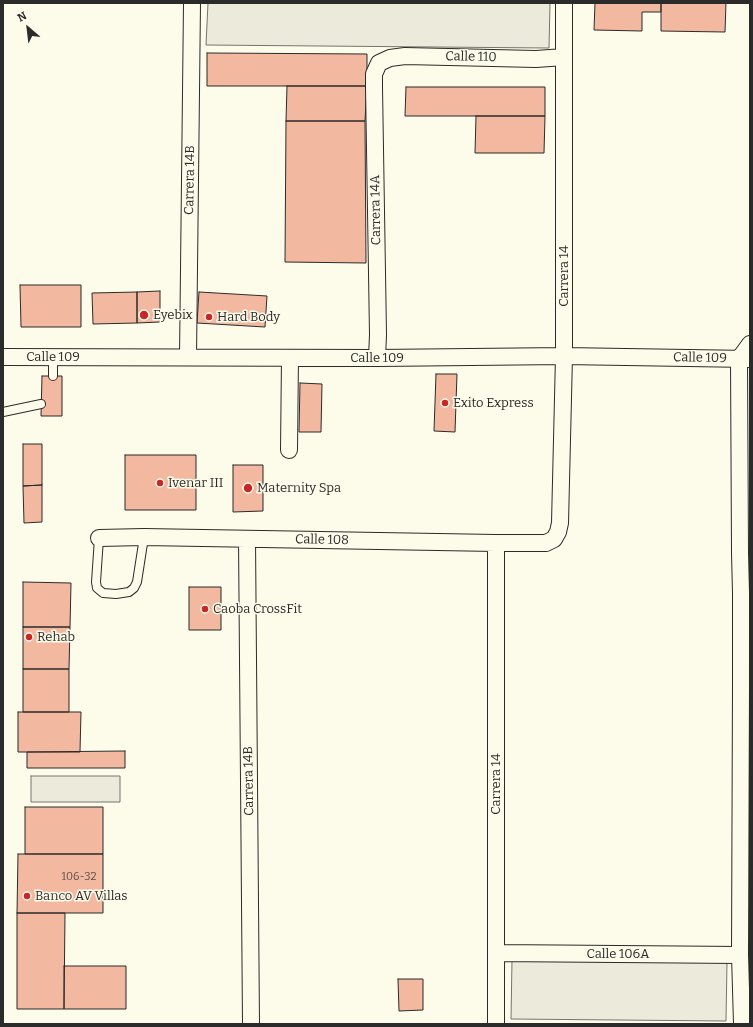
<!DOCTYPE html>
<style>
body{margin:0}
#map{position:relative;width:753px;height:1027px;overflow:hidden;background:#fdfbea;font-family:Bitter,serif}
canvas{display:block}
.frame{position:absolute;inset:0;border:4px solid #2b2b2b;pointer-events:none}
.north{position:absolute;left:8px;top:8px;width:40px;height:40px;-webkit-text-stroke:3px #fdfbea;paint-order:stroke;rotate:332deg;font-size:11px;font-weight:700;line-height:16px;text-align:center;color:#2b2b2b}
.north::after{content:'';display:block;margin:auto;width:14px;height:18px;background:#2b2b2b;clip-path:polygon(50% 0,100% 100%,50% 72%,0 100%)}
</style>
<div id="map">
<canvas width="753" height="1027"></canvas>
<div class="frame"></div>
<div class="north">N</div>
</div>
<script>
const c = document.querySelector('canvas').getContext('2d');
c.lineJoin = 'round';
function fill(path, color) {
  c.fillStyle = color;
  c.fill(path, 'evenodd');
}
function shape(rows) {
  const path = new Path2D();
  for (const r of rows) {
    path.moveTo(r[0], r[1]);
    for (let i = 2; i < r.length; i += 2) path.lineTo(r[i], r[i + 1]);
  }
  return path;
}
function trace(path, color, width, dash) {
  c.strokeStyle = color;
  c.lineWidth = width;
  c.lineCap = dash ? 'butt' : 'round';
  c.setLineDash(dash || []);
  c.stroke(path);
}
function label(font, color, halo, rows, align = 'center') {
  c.font = font + ' Bitter,serif';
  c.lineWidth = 3;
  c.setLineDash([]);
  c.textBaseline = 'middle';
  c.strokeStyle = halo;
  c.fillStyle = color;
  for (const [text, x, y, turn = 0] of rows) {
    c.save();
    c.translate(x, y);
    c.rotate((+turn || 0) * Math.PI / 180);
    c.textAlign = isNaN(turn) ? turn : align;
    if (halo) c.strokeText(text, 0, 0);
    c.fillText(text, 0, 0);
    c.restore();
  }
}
const green = shape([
 [208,3,550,3,549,48,206,45,208,3],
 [512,960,727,962,726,1021,511,1019,512,960]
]);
fill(green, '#ecebdb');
trace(green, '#74746e', 1);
const parking = shape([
 [31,776,120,776,120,802,31,802,31,776]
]);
fill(parking, '#eceadb');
trace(parking, '#74746e', 1);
const building = shape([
 [595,3,661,3,661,12,642,12,642,31,594,30,595,3],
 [661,3,726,3,725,32,661,31,661,3],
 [207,53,367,54,367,86,207,86,207,53],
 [287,86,367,86,365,121,286,121,287,86],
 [406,87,545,87,545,116,405,116,406,87],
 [476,116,545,116,544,153,475,153,476,116],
 [286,121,365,121,366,263,285,262,286,121],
 [20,285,81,285,81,327,21,327,20,285],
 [160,291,160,322,137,323,137,292,160,291],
 [137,292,137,323,93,324,92,293,137,292],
 [199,292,267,296,265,327,197,323,199,292],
 [436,374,457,374,455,432,434,431,436,374],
 [42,376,62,376,62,416,41,416,42,376],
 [300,383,322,384,321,432,299,432,300,383],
 [23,444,42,444,42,485,23,486,23,444],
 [125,455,196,455,196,510,125,510,125,455],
 [233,465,263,465,263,511,233,512,233,465],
 [42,485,42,522,24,523,23,486,42,485],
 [23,582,71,583,70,627,23,627,23,582],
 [189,587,221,587,221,630,189,630,189,587],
 [23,627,70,627,69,669,23,669,23,627],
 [23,669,69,669,69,712,23,712,23,669],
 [18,712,81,712,80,752,18,752,18,712],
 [125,751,125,768,27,768,27,752,125,751],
 [25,807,103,807,103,854,25,854,25,807],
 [18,854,103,854,103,913,17,913,18,854],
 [17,913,65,913,64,1009,17,1009,17,913],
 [64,966,126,966,126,1009,64,1009,64,966],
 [398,979,423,979,423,1010,399,1011,398,979]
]);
fill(building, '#f2b8a0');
trace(building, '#2b2b2b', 1);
const lane = shape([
 [53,357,53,376],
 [3,412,41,404],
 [99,538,96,582,97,588,103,593,116,594,129,592,134,588,137,582,144,537]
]);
const street = shape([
 [3,357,377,358,564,356,750,359],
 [188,357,192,3],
 [377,358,378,335,374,87,374,74,379,63,390,58,405,56,536,59,564,57],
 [289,450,290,358],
 [99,538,144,537,496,543,546,543,554,539,558,532,560,523,564,356,564,3],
 [247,539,251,1024],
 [496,953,740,955],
 [496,1024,496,543],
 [742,1024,740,955,741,684,741,593,740,553,739,359,750,344]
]);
trace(lane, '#2b2b2b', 10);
trace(street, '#2b2b2b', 18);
trace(lane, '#fdfbea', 8);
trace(street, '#fdfbea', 16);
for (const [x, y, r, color] of [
 [144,315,5,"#c62828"],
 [209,317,4,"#c62828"],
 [445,403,4,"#c62828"],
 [160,483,4,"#c62828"],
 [248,488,5,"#c62828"],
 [205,609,4,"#c62828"],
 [29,637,4,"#c62828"],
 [27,896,4,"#c62828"]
]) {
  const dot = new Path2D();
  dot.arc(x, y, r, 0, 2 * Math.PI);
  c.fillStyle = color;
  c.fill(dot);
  trace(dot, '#fdfbea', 1.5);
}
label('11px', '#5d4e48', null, [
 ["106-32",79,877]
]);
label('13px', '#2b2b2b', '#fdfbea', [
 ["Calle 110",471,57,1],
 ["Carrera 14B",190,180,-89],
 ["Carrera 14A",376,210,-91],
 ["Carrera 14",564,276,-90],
 ["Calle 109",53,357],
 ["Calle 109",377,358],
 ["Calle 109",700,358,1],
 ["Calle 108",322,540,1],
 ["Carrera 14B",249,781,-91],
 ["Carrera 14",496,784,-90],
 ["Calle 106A",618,954]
]);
label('13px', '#2b2b2b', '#fdfbea', [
 ["Eyebix",153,315],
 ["Hard Body",217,317],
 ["Exito Express",453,403],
 ["Ivenar III",168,483],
 ["Maternity Spa",257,488],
 ["Caoba CrossFit",213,609],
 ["Rehab",37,637],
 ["Banco AV Villas",35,896]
], 'left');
</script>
